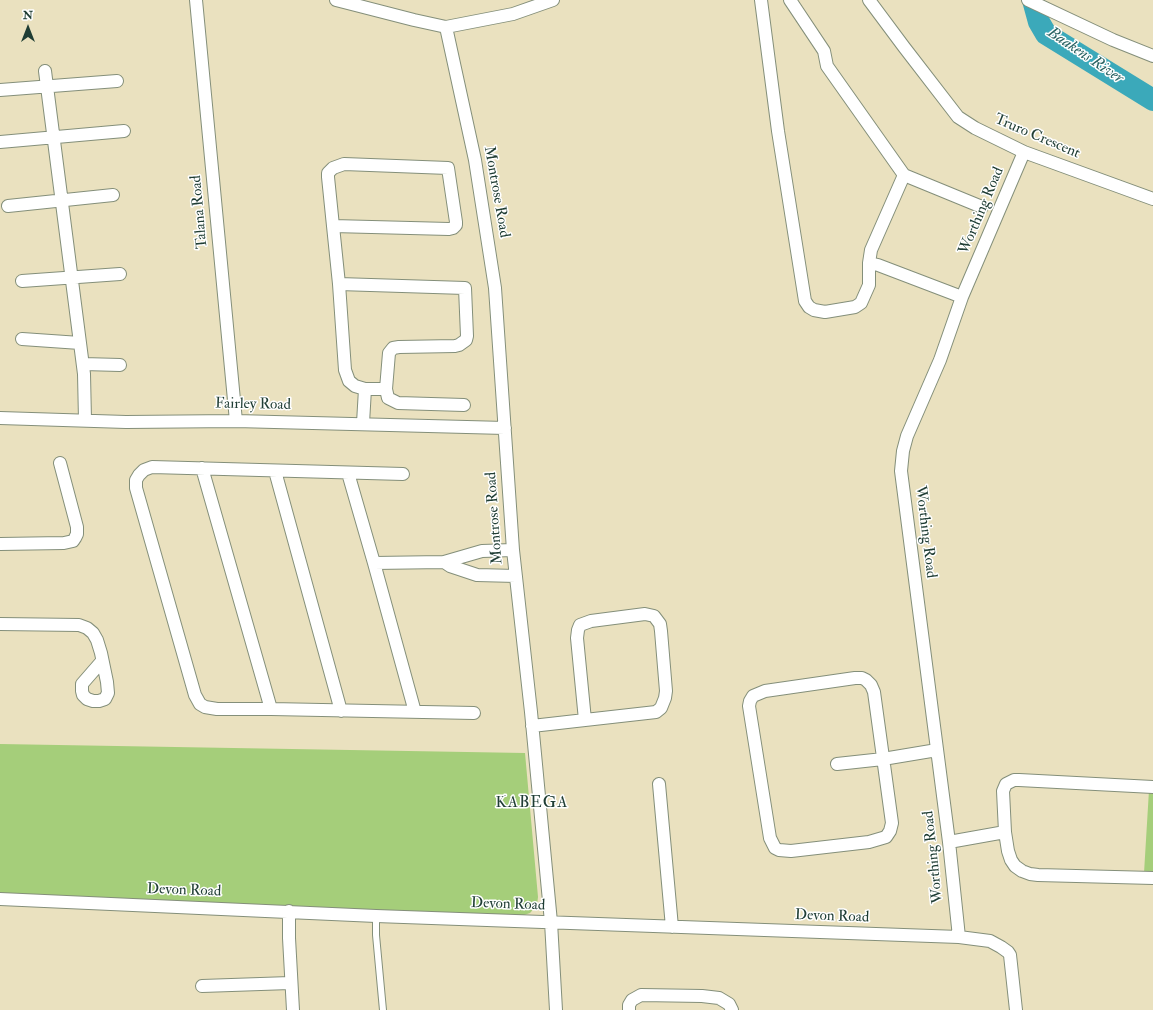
<!DOCTYPE html>
<style>
body{margin:0}
#map{position:relative;width:1153px;height:1010px;overflow:hidden;background:#eae1bf;font-family:"IM FELL Double Pica",serif}
canvas{display:block}
.north{position:absolute;left:8px;top:8px;width:40px;height:40px;-webkit-text-stroke:3px #fff;paint-order:stroke;rotate:0deg;font-size:11px;font-weight:700;line-height:16px;text-align:center;color:#1f3d34}
.north::after{content:'';display:block;margin:auto;width:14px;height:18px;background:#1f3d34;clip-path:polygon(50% 0,100% 100%,50% 72%,0 100%)}
</style>
<div id="map">
<canvas width="1153" height="1010"></canvas>
<div class="north">N</div>
</div>
<script>
const c = document.querySelector('canvas').getContext('2d');
c.lineJoin = 'round';
function fill(path, color) {
  c.fillStyle = color;
  c.fill(path, 'evenodd');
}
function shape(rows) {
  const path = new Path2D();
  for (const r of rows) {
    path.moveTo(r[0], r[1]);
    for (let i = 2; i < r.length; i += 2) path.lineTo(r[i], r[i + 1]);
  }
  return path;
}
function trace(path, color, width, dash) {
  c.strokeStyle = color;
  c.lineWidth = width;
  c.lineCap = dash ? 'butt' : 'round';
  c.setLineDash(dash || []);
  c.stroke(path);
}
function label(font, color, halo, rows, align = 'center') {
  c.font = font + ' "IM FELL Double Pica",serif';
  c.lineWidth = 3;
  c.setLineDash([]);
  c.textBaseline = 'middle';
  c.strokeStyle = halo;
  c.fillStyle = color;
  for (const [text, x, y, turn = 0] of rows) {
    c.save();
    c.translate(x, y);
    c.rotate((+turn || 0) * Math.PI / 180);
    c.textAlign = isNaN(turn) ? turn : align;
    if (halo) c.strokeText(text, 0, 0);
    c.fillText(text, 0, 0);
    c.restore();
  }
}
fill(shape([
 [0,744,525,753,538,897,537,905,530,913,518,917,0,894],
 [1149,790,1153,790,1153,873,1144,873]
]), '#a5ce7a');
trace(shape([
 [1033,0,1039,22,1046,34,1153,100]
]), '#3ba9ba', 22);
const service = shape([
 [376,916,376,935,383,1010]
]);
const minor = shape([
 [196,0,236,421],
 [336,0,414,20,446,27,513,14,553,0],
 [761,0,778,131,805,301,809,307,814,310,825,312,855,307,861,303,869,285,869,263],
 [790,0,824,51,827,66,904,175,982,207],
 [869,0,904,47,958,117,975,128,1024,152,1153,199],
 [1028,0,1113,40,1153,56],
 [446,27,475,160,495,288,513,550,531,712,551,922,556,1010],
 [45,71,84,374,85,420],
 [0,90,117,81],
 [0,142,124,131],
 [904,175,871,250,869,263,878,265,962,297],
 [8,206,113,195],
 [333,226,449,229,453,228,456,225,456,222,448,168,344,164,333,168,328,173,328,177,333,226,339,284,345,370,349,381,355,386,365,389,386,389],
 [22,281,120,274],
 [339,284,465,288,467,336,466,340,459,345,455,346,399,347,393,348,389,353,386,389,388,398,398,403,464,405],
 [22,339,80,343],
 [83,364,120,365],
 [0,418,126,422,236,421,505,428],
 [363,423,365,389],
 [202,468,271,709],
 [275,471,341,711],
 [348,473,374,563,415,712],
 [403,474,152,467,144,470,139,475,136,480,136,488,195,695,200,704,205,707,217,709,271,709,474,713],
 [0,544,64,543,73,541,75,538,77,534,77,527,60,463],
 [444,562,450,566,477,575,516,576],
 [374,563,444,562,482,551,513,550],
 [0,624,79,625,87,628,93,633,97,640,101,653,107,682,108,693,105,699,99,701,93,701,87,699,83,695,82,691,82,684,102,661],
 [855,678,862,678,866,680,871,685,874,692,892,823,890,831,886,837,869,842,791,851,779,850,775,848,770,838,749,706,750,701,753,696,765,691,855,678],
 [532,726,585,720,656,712,661,708,665,698,666,691,661,631,660,624,654,616,645,614,591,621,580,625,578,630,577,638,585,720],
 [837,764,883,759,937,750],
 [659,784,672,927],
 [1153,787,1019,780,1014,780,1006,784,1003,791,1005,832,1008,851,1011,860,1015,866,1022,871,1030,874,1038,875,1153,878],
 [949,842,1005,832],
 [0,899,376,916,959,937,990,941,1001,947,1008,952,1010,955,1016,1010],
 [289,911,289,938,293,1010],
 [959,937,949,842,901,471,903,451,907,436,940,360,962,297,1024,152],
 [202,986,290,983],
 [629,1010,629,1005,632,1000,641,995,702,996,719,998,729,1004,732,1010]
]);
trace(service, '#848f7a', 8);
trace(minor, '#848f7a', 14);
trace(service, '#fff', 6);
trace(minor, '#fff', 12);
label('15px', '#1f3d34', '#fff', [
 ["Truro Crescent",1037,137,23],
 ["Montrose Road",496,192,80],
 ["Worthing Road",982,211,-67],
 ["Talana Road",200,212,-95],
 ["Fairley Road",253,405,1],
 ["Montrose Road",495,518,-94],
 ["Worthing Road",925,532,83],
 ["Worthing Road",934,857,-96],
 ["Devon Road",184,891,2],
 ["Devon Road",508,905,2],
 ["Devon Road",832,917,2]
]);
label('italic 16px', '#296363', '#fff', [
 ["Baakens River",1085,56,34]
]);
c.letterSpacing = '1px';
label('16px', '#1f3d34', '#fff', [
 ["KABEGA",532,804]
]);
c.letterSpacing = '0px';
</script>
